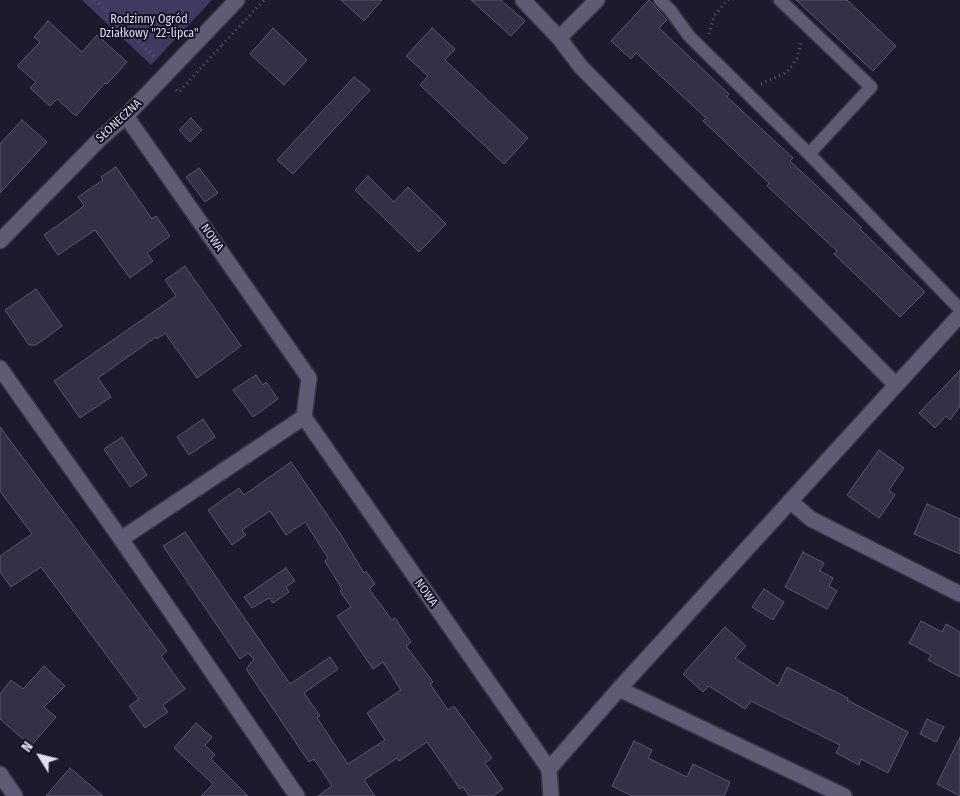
<!DOCTYPE html>
<meta charset="utf-8">
<style>
body{margin:0}
#map{position:relative;width:960px;height:796px;overflow:hidden;background:#1e1a2e;font-family:"Fira Sans Condensed",sans-serif}
canvas{display:block}
.north{position:absolute;left:15px;top:731px;width:50px;height:50px;-webkit-text-stroke:4px #141124;paint-order:stroke;rotate:306deg;font-size:14px;font-weight:700;line-height:20px;text-align:center;color:#deddeb}
.north::after{content:'';display:block;margin:auto;width:18px;height:22px;background:#deddeb;clip-path:polygon(50% 0,100% 100%,50% 72%,0 100%)}
</style>
<div id="map">
<canvas width="960" height="796"></canvas>
<div class="north">N</div>
</div>
<script>
const c = document.querySelector('canvas').getContext('2d');
c.lineJoin = 'round';
function fill(path, color) {
  c.fillStyle = color;
  c.fill(path, 'evenodd');
}
function shape(rows) {
  const path = new Path2D();
  for (const r of rows) {
    path.moveTo(r[0], r[1]);
    for (let i = 2; i < r.length; i += 2) path.lineTo(r[i], r[i + 1]);
  }
  return path;
}
function trace(path, color, width, dash) {
  c.strokeStyle = color;
  c.lineWidth = width;
  c.lineCap = dash ? 'butt' : 'round';
  c.setLineDash(dash || []);
  c.stroke(path);
}
function label(font, color, halo, rows, align = 'center') {
  c.font = font + ' "Fira Sans Condensed",sans-serif';
  c.lineWidth = 4;
  c.setLineDash([]);
  c.textBaseline = 'middle';
  c.strokeStyle = halo;
  c.fillStyle = color;
  for (const [text, x, y, turn = 0] of rows) {
    c.save();
    c.translate(x, y);
    c.rotate((+turn || 0) * Math.PI / 180);
    c.textAlign = isNaN(turn) ? turn : align;
    if (halo) c.strokeText(text, 0, 0);
    c.fillText(text, 0, 0);
    c.restore();
  }
}
fill(shape([
 [82,0,212,0,151,65]
]), '#403961');
const building = shape([
 [341,0,382,0,364,21,341,0],
 [471,0,501,0,525,21,511,36,471,0],
 [649,0,667,20,659,28,729,94,727,97,793,158,790,161,861,227,860,229,925,292,900,317,834,254,837,251,767,186,769,183,703,121,706,118,636,53,631,59,611,41,649,0],
 [796,0,847,0,896,46,873,71,796,0],
 [48,21,82,52,97,35,127,62,107,84,105,83,76,116,57,99,50,106,30,88,36,82,17,66,40,42,34,37,48,21],
 [273,28,307,60,284,85,250,54,273,28],
 [432,28,455,49,445,60,528,138,504,164,420,85,428,76,406,56,432,28],
 [354,77,370,90,293,174,277,160,354,77],
 [191,118,202,130,190,142,179,130,191,118],
 [22,120,47,142,0,193,0,144,22,120],
 [116,167,152,219,156,216,170,236,147,253,153,261,130,278,95,230,58,255,44,235,79,210,84,205,78,197,103,180,101,177,116,167],
 [199,168,218,193,205,202,186,177,199,168],
 [368,176,394,202,408,187,446,224,419,252,355,190,368,176],
 [185,266,241,346,197,378,165,333,157,339,156,337,98,378,111,397,80,418,54,381,176,296,165,280,185,266],
 [36,289,62,326,36,345,29,345,5,310,36,289],
 [960,370,960,406,950,420,946,416,935,428,919,413,960,370],
 [256,375,263,385,266,382,278,399,253,417,233,390,256,375],
 [203,419,215,437,189,455,177,437,203,419],
 [0,427,167,651,161,656,185,689,163,705,168,712,145,728,129,706,139,699,41,567,11,587,0,572,0,556,32,534,0,491,0,427],
 [122,437,147,475,130,487,104,449,122,437],
 [879,450,904,468,889,490,895,495,879,518,847,495,879,450],
 [291,462,343,538,364,573,366,571,375,584,369,589,392,620,395,618,411,642,406,646,433,682,430,684,448,710,454,706,492,758,485,763,503,789,493,796,469,796,463,787,460,789,427,742,399,761,397,758,364,780,375,796,318,796,332,786,314,759,309,762,246,669,254,659,248,653,240,659,163,546,185,532,290,684,330,657,338,669,304,693,320,716,317,718,348,764,385,740,367,713,401,690,383,662,373,669,337,616,351,607,340,591,342,589,325,561,328,558,305,522,286,535,270,511,242,530,246,535,232,545,208,510,239,488,244,495,291,462],
 [927,504,960,519,960,554,914,534,927,504],
 [803,552,824,563,820,571,833,578,829,586,837,591,827,609,785,587,803,552],
 [286,568,295,581,286,587,289,592,273,603,269,598,252,608,244,597,286,568],
 [764,589,784,602,773,620,752,607,764,589],
 [921,621,942,632,946,624,960,632,960,677,928,660,931,655,909,643,921,621],
 [725,627,746,646,735,658,778,686,787,667,848,698,847,700,908,732,888,773,861,759,859,765,836,753,840,745,751,701,745,709,709,686,703,692,683,674,725,627],
 [44,666,65,686,44,707,56,717,31,746,0,719,0,694,11,680,23,689,44,666],
 [927,719,944,727,936,742,920,734,927,719],
 [196,723,212,737,205,745,215,755,211,759,248,796,201,796,213,784,174,748,196,723],
 [960,737,960,796,937,784,960,737],
 [634,741,652,750,648,758,687,777,693,764,730,782,724,796,632,796,612,786,634,741],
 [70,768,103,796,46,796,70,768]
]);
fill(building, '#343146');
trace(building, '#59566e', 1);
const lane = shape([
 [660,0,670,10,689,36,809,154],
 [780,0,871,87,809,154,960,309]
]);
const street = shape([
 [523,0,559,38,597,0],
 [559,38,581,67,896,385],
 [126,116,309,378,304,417,549,769],
 [0,241,99,140,126,116,237,0],
 [0,368,121,539,297,796],
 [790,501,811,519,960,594],
 [121,539,304,417],
 [619,689,844,796],
 [0,774,15,796],
 [551,796,549,769,619,689,960,315]
]);
trace(lane, '#373545', 15);
trace(street, '#373545', 18);
trace(shape([
 [95,0,155,57],
 [709,34,714,16,725,3,729,0],
 [222,45,264,0],
 [761,84,787,72,797,58,801,43],
 [176,90,179,92,222,45]
]), '#5d5a6c', 3, [1, 4]);
trace(lane, '#5f5b74', 12);
trace(street, '#5f5b74', 15);
label('12px', '#dfddf1', '#141124', [
 ["Rodzinny Ogród",149,20],
 ["Działkowy \"22-lipca\"",149,34]
]);
label('12px', '#deddeb', '#141124', [
 ["SŁONECZNA",119,121,-43],
 ["NOWA",212,238,55],
 ["NOWA",426,593,55]
]);
</script>
